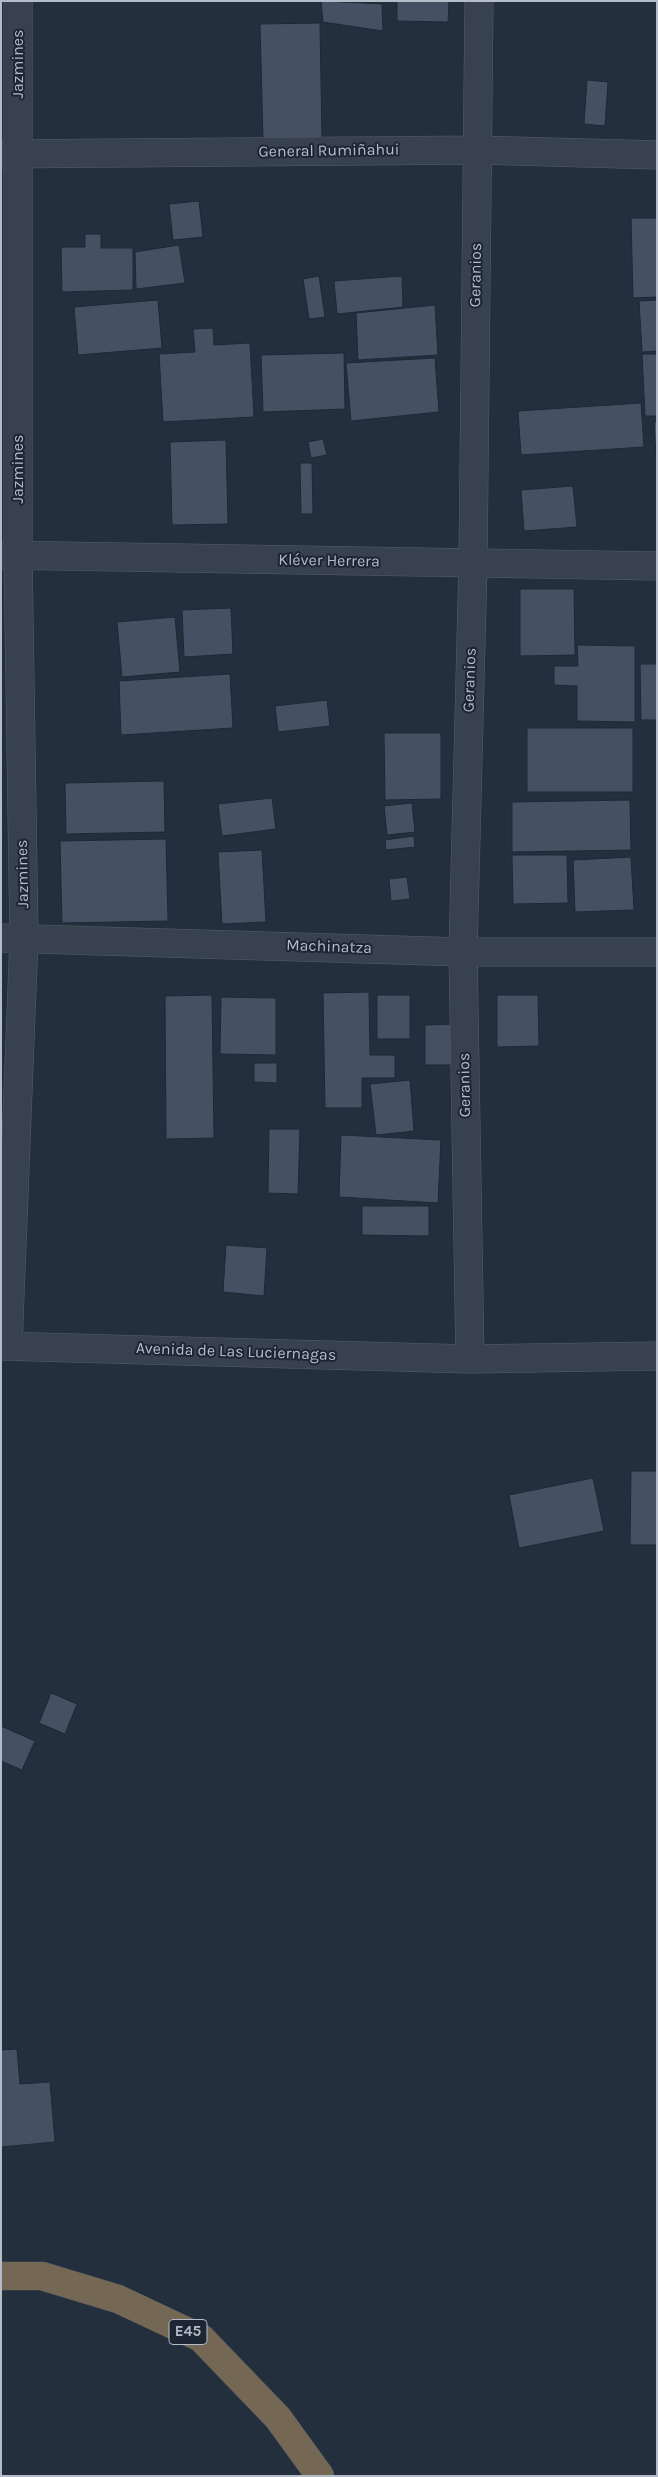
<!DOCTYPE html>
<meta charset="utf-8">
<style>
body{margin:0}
#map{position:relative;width:658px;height:2477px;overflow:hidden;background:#242f3e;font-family:Karla,sans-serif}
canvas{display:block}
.frame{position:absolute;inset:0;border:2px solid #b4bcc9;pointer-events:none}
</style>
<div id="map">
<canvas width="658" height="2477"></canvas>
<div class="frame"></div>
</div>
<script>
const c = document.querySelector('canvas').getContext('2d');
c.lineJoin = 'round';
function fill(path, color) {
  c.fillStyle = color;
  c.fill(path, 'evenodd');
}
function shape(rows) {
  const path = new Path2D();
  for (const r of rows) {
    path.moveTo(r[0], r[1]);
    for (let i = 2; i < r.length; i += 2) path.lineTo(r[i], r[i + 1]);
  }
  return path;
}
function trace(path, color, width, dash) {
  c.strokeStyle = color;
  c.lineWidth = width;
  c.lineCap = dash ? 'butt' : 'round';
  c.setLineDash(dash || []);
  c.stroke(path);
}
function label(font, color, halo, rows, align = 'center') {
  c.font = font + ' Karla,sans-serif';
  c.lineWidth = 4;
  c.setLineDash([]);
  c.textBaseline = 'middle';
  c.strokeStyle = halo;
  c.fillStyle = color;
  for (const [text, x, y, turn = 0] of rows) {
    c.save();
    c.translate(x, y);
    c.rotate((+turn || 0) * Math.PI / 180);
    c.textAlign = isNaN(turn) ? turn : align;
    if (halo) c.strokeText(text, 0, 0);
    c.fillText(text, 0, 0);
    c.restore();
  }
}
const building = shape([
 [321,1,382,4,383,31,323,22,321,1],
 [397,1,449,1,448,22,397,21,397,1],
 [320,23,322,139,263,140,260,24,320,23],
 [587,80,608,82,605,126,584,124,587,80],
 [199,201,203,237,173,240,169,204,199,201],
 [631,218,657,218,657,297,633,298,631,218],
 [85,234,101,234,101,248,133,248,133,290,62,292,61,247,85,247,85,234],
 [179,245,185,283,136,289,135,252,179,245],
 [319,276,325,317,309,319,303,279,319,276],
 [402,276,403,307,337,314,334,281,402,276],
 [158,300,162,348,78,355,74,307,158,300],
 [657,300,657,351,642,352,639,301,657,300],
 [435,305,438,355,358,360,356,313,435,305],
 [213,328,214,345,250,343,254,417,163,422,159,354,195,352,193,329,213,328],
 [344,353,345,409,263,412,261,355,344,353],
 [642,354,657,354,657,416,645,416,642,354],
 [435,358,439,412,351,421,346,363,435,358],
 [641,403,644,447,521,455,518,411,641,403],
 [654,422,657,422,657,458,656,458,654,422],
 [323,439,327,455,311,458,308,442,323,439],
 [226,440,228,524,172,525,170,442,226,440],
 [300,463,312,463,313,514,301,514,300,463],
 [573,486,577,527,524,531,521,490,573,486],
 [520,589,574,589,575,655,520,656,520,589],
 [231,608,233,654,184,657,182,610,231,608],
 [175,617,180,672,122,677,117,622,175,617],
 [577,645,635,646,635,722,577,721,577,686,554,685,554,666,578,666,577,645],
 [640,664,657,664,657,720,641,720,640,664],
 [230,674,233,728,121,735,119,681,230,674],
 [327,700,330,726,278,732,275,706,327,700],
 [527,728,633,728,633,792,527,792,527,728],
 [384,733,441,733,441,799,385,800,384,733],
 [164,781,165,832,66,834,65,783,164,781],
 [272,798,276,829,222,836,218,804,272,798],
 [630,800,631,850,512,852,512,802,630,800],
 [412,803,415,832,387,835,384,806,412,803],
 [414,836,415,847,386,850,385,840,414,836],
 [166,839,168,921,62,923,60,841,166,839],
 [262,850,266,922,222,924,218,852,262,850],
 [512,855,567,855,568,903,513,904,512,855],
 [631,857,634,910,575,912,573,860,631,857],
 [407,877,410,899,391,901,389,879,407,877],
 [369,992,370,1055,395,1055,395,1078,362,1078,362,1108,325,1108,323,993,369,992],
 [212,995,214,1138,166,1139,165,996,212,995],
 [377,995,410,995,410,1039,377,1039,377,995],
 [497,995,538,995,539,1046,497,1047,497,995],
 [221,997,276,998,276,1055,220,1054,221,997],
 [454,1024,455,1065,425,1065,425,1025,454,1024],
 [254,1063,277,1063,277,1083,254,1082,254,1063],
 [410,1080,414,1131,376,1135,370,1084,410,1080],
 [269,1129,300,1129,298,1194,268,1193,269,1129],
 [341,1135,441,1140,438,1203,339,1197,341,1135],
 [362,1206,429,1206,429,1236,362,1235,362,1206],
 [226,1245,267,1248,264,1296,223,1292,226,1245],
 [631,1471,657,1471,657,1545,630,1545,631,1471],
 [593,1478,604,1531,519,1548,509,1495,593,1478],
 [51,1693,77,1704,65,1734,39,1723,51,1693],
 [1,1726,35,1741,22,1770,1,1761,1,1726],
 [17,2049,20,2084,50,2082,55,2142,1,2147,1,2050,17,2049]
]);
fill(building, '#455162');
trace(building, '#1f2835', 1);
const street = shape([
 [1,154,478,150,657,155],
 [1,555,657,566],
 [1,938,463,952,657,952],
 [1,1346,470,1359,657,1356],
 [8,1346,24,938,18,555,18,1],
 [470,1359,463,952,473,564,479,1]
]);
const highway = shape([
 [1,2276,42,2276,118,2299,201,2338,278,2418,320,2476]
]);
trace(street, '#565f6c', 29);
trace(highway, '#434c59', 29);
trace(street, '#38414e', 28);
trace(highway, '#746855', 28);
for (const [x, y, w] of [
 [188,2332,38]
]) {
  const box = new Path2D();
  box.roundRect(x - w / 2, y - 12.5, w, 25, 4);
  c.fillStyle = '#1d2633';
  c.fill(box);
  trace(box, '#b4bcc9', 1);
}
label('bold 15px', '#b4bcc9', null, [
 ["E45",188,2332]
]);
label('16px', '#b4bcc9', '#1d2633', [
 ["Jazmines",18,64,-90],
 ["General Rumiñahui",329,151,-1],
 ["Geranios",476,275,-89],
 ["Jazmines",18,469,-90],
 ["Kléver Herrera",329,561,1],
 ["Geranios",470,680,-88],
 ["Jazmines",23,874,-91],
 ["Machinatza",329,947,2],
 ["Geranios",465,1085,-91],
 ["Avenida de Las Luciernagas",236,1352,2]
]);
</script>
